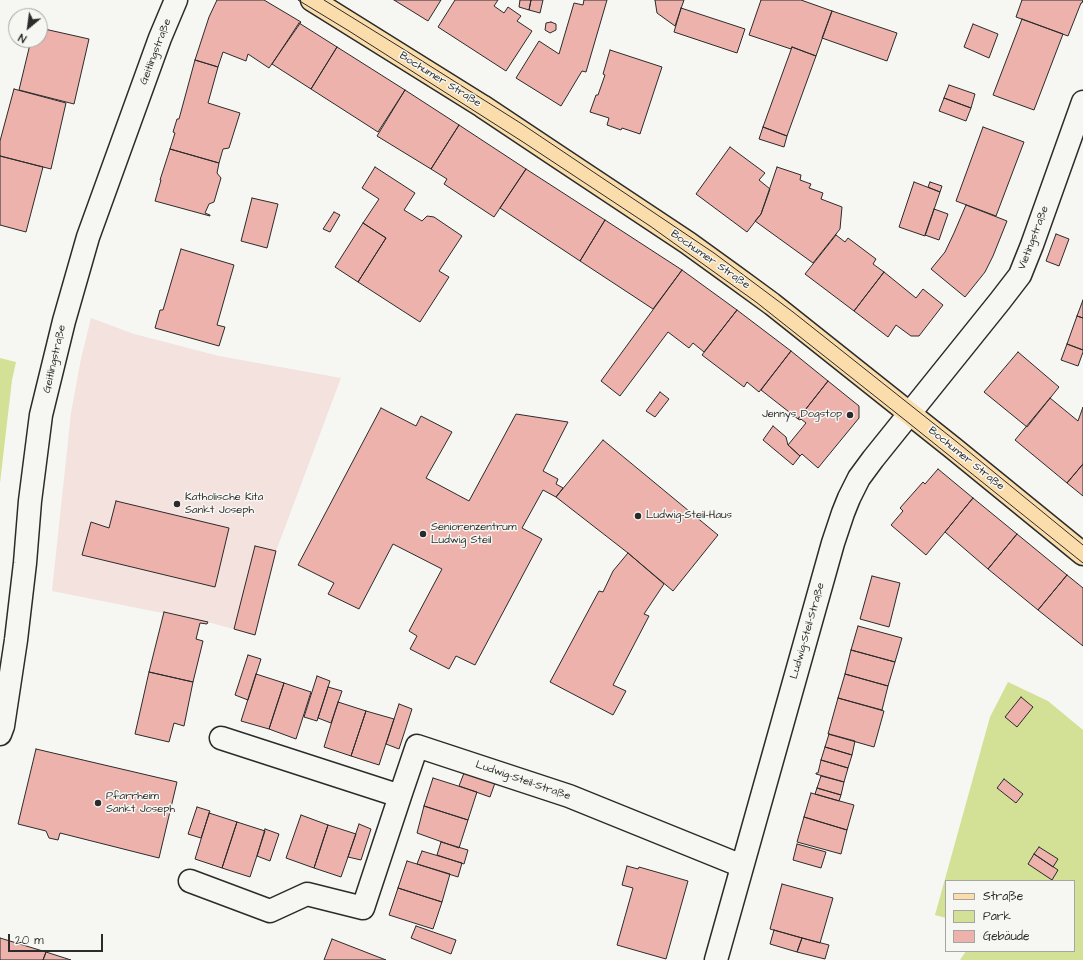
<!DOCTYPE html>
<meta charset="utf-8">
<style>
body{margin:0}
#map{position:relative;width:1083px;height:960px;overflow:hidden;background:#f6f6f2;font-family:"Architects Daughter",sans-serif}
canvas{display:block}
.legend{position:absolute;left:945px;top:880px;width:130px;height:72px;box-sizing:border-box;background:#f6f6f2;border:1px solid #a5a5a2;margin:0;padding:5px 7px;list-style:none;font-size:12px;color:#2b2b2b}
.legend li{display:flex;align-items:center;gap:8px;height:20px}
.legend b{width:20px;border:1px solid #a5a5a2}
.north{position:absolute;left:8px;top:8px;width:40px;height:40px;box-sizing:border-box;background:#f6f6f2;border:1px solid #a5a5a2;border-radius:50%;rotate:209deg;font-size:11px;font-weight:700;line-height:16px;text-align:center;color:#2b2b2b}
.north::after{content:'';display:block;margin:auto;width:14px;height:18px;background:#2b2b2b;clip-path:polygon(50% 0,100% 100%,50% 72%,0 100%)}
.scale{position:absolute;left:8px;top:934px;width:95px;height:18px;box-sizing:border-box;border:2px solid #2b2b2b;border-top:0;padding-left:5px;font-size:12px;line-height:14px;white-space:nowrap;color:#2b2b2b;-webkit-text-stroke:3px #f6f6f2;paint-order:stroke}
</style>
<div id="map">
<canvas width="1083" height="960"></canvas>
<ul class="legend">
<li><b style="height:5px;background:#faddab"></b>Straße</li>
<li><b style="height:11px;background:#d2e195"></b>Park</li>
<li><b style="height:11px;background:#edb2ac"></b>Gebäude</li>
</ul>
<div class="north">N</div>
<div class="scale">20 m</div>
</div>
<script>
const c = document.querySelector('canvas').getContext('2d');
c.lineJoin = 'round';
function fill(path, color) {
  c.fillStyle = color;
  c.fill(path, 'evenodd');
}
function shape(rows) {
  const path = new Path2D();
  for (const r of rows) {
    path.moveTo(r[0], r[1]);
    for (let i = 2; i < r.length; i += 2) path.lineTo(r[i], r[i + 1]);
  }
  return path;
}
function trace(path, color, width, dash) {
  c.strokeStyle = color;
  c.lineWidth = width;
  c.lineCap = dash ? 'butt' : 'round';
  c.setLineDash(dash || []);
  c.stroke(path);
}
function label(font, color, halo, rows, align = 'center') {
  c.font = font + ' "Architects Daughter",sans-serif';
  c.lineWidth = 3;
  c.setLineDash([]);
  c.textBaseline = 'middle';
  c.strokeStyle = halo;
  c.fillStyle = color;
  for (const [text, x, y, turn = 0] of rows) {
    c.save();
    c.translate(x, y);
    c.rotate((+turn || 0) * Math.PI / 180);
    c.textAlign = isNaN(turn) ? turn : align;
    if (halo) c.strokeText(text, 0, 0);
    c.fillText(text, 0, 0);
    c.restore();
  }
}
fill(shape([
 [91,318,134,334,219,356,341,378,276,551,255,635,208,622,52,591,71,413,81,359]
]), '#f3e2dd');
fill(shape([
 [0,358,16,362,12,380,0,483],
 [1008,682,1048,701,1083,730,1083,960,960,960,966,951,1074,951,1074,881,946,881,946,918,935,915,990,717]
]), '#d2e195');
const building = shape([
 [217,0,264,0,301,22,269,68,248,54,246,61,223,52,218,67,195,60,209,17,217,0],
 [394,0,441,0,428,21,394,0],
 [455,0,498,0,494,6,504,13,508,7,521,16,517,21,532,31,506,71,438,27,455,0],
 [520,0,531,0,529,10,519,7,520,0],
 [531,0,543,0,540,13,529,10,531,0],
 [584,0,607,0,586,72,582,71,561,106,516,78,539,41,559,54,574,3,583,5,584,0],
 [655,0,684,0,675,26,657,13,655,0],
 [761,0,801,0,832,11,816,56,792,47,791,49,749,35,761,0],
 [1022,0,1083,0,1082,3,1081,3,1068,36,1016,17,1022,0],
 [681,8,745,29,737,53,674,32,681,8],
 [832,11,897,33,887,61,822,38,832,11],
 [1022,19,1063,34,1034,110,993,95,1022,19],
 [551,22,556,24,556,30,550,33,545,30,546,23,551,22],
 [299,23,337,47,311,89,272,64,299,23],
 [973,24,998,34,989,58,964,47,973,24],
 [40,28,89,39,74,104,19,90,31,40,40,40,40,28],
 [337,47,405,90,378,132,311,89,337,47],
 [792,47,816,56,787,136,763,127,792,47],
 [610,50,662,67,640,134,622,128,621,130,607,125,609,118,590,112,596,95,598,95,605,75,603,74,610,50],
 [195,60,218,67,208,103,240,113,229,148,223,149,219,163,170,149,175,133,173,132,177,119,179,119,195,60],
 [949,85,975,94,971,108,944,98,949,85],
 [14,89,66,103,51,169,0,156,0,141,14,89],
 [405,90,459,125,431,169,377,136,405,90],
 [944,98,971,108,966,121,939,111,944,98],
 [459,125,526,169,494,217,444,184,447,179,431,169,459,125],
 [763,127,787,136,784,147,759,139,763,127],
 [983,127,1024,142,996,216,956,201,983,127],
 [730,147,765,173,759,180,770,189,761,214,747,232,696,194,730,147],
 [170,149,219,163,217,173,221,178,214,202,209,204,205,213,210,215,210,216,155,201,161,180,160,180,170,149],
 [0,156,43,167,26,232,0,225,0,156],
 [375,167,415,193,404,210,422,221,427,216,434,217,462,236,439,271,449,277,420,322,358,282,386,238,363,223,379,199,362,188,375,167],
 [777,167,801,175,800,180,811,184,809,188,823,193,821,199,842,207,840,229,813,263,755,221,761,214,777,167],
 [526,169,605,220,580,261,500,208,526,169],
 [914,182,940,192,925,236,899,227,914,182],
 [930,182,942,186,940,192,928,187,930,182],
 [252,198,278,204,267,248,241,241,252,198],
 [966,205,1007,221,993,256,985,272,965,297,931,269,945,252,954,233,966,205],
 [934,209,948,214,939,240,925,235,934,209],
 [334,212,340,215,330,232,323,229,334,212],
 [605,220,682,270,653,309,580,261,605,220],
 [363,223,386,238,358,282,335,267,363,223],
 [1056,234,1069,239,1059,266,1046,261,1056,234],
 [836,235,845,242,848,238,876,259,873,264,884,272,854,311,805,274,836,235],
 [181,249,234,265,217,325,225,327,219,346,155,328,160,310,163,310,181,249],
 [682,270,737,310,704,352,693,343,689,348,668,332,620,396,601,381,682,270],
 [884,272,916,298,923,289,943,305,919,336,911,336,896,325,888,337,854,311,884,272],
 [1083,300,1083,318,1077,316,1083,300],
 [737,310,791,351,759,392,747,382,744,387,702,355,737,310],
 [1077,316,1083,318,1083,350,1067,344,1077,316],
 [1067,344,1083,350,1083,352,1078,366,1061,360,1067,344],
 [791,351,828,381,798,419,761,390,791,351],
 [1018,352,1059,387,1027,427,984,392,1018,352],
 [828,381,859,406,859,418,818,468,802,454,800,456,788,445,806,423,801,419,800,420,798,419,828,381],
 [660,392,669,399,655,417,646,411,660,392],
 [1050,398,1078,421,1083,407,1083,464,1067,483,1015,440,1050,398],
 [381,408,416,426,421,416,452,432,426,478,469,501,516,414,568,422,543,471,558,479,556,484,563,488,556,497,543,490,522,528,542,539,475,665,456,656,449,669,410,649,417,636,409,631,442,569,393,544,359,609,328,594,334,583,298,565,381,408],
 [773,426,786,437,788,445,800,456,793,465,763,440,773,426],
 [603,440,718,535,673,591,628,553,556,497,603,440],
 [1083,464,1083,496,1067,483,1083,464],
 [938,469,973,498,926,555,891,525,903,511,900,508,923,482,925,484,938,469],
 [973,498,1017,534,988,569,945,532,973,498],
 [116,501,229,528,215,587,82,555,91,522,109,528,116,501],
 [1017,534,1067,575,1038,610,988,569,1017,534],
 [255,546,276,551,255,635,234,629,255,546],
 [628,553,664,584,644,614,649,616,613,685,626,691,613,715,550,682,599,591,603,592,613,571,628,553],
 [1067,575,1083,588,1083,646,1038,610,1067,575],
 [872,576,900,583,889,627,860,619,872,576],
 [164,612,208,622,207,624,200,623,196,639,203,641,193,682,149,672,164,612],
 [858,626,902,638,895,662,851,650,858,626],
 [851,650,895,662,888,686,845,674,851,650],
 [248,655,261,659,248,700,235,695,248,655],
 [149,672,193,682,184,726,174,723,169,742,135,734,149,672],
 [256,674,284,683,269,729,241,721,256,674],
 [845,674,888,686,882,710,838,698,845,674],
 [317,676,330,681,317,721,304,717,317,676],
 [284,683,311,692,296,739,269,729,284,683],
 [328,687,342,691,331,723,318,718,328,687],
 [1021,697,1033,707,1017,727,1005,717,1021,697],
 [838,698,884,711,874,747,828,734,838,698],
 [338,702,366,711,351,756,324,747,338,702],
 [399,704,412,709,399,749,386,744,399,704],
 [366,711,394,719,379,765,351,756,366,711],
 [829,734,855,741,852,755,825,747,829,734],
 [825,747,852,755,848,768,821,760,825,747],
 [36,749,177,782,159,858,60,833,58,840,49,838,46,831,18,824,36,749],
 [821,760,848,768,844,782,816,774,816,773,818,773,821,760],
 [464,773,495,783,490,797,459,786,464,773],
 [821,776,844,782,841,795,817,788,821,776],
 [433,778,477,792,468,820,424,806,433,778],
 [1004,779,1023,794,1016,803,997,788,1004,779],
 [817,788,841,795,839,801,815,794,817,788],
 [811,793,854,805,847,830,804,817,811,793],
 [424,806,468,820,459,848,417,833,424,806],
 [197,807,210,811,201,838,188,834,197,807],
 [209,813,237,822,222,868,195,859,209,813],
 [301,815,328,825,314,868,286,858,301,815],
 [804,817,847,830,841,854,797,842,804,817],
 [237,822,265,831,250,877,222,868,237,822],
 [359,824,371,829,361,860,348,857,359,824],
 [328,825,356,834,341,877,314,868,328,825],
 [265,829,279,834,270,861,257,856,265,829],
 [441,842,468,850,464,864,437,855,441,842],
 [797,844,826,852,821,868,793,860,797,844],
 [1039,847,1058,859,1053,867,1034,854,1039,847],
 [422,851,462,863,458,877,417,864,422,851],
 [1034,854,1058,870,1052,880,1028,864,1034,854],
 [407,861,450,874,442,902,398,888,407,861],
 [627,866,638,869,639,867,688,881,666,959,617,945,633,888,622,885,627,866],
 [782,884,833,898,820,943,770,929,782,884],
 [398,888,442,902,433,929,389,915,398,888],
 [416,926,456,940,451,954,411,938,416,926],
 [774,930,802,938,797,952,770,944,774,930],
 [0,938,46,952,43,960,0,960,0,938],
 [802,938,829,945,825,959,797,952,802,938],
 [332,939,386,960,324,960,332,939],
 [46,952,71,960,43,960,46,952]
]);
fill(building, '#edb2ac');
trace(building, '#2b2b2b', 1);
const minor = shape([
 [0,734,3,726,16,640,25,563,30,501,41,415,64,321,88,237,160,38,176,0],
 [221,738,400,796,417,746,569,796,742,866],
 [190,881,270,911,307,894,363,908,400,796],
 [716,960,833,543,843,513,849,498,859,478,873,459,1000,301,1020,275,1032,245,1083,102]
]);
const major = shape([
 [312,0,482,106,557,156,688,243,735,277,772,304,953,448,1083,554]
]);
trace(minor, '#2b2b2b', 25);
trace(major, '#2b2b2b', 25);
trace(minor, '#f6f6f2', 22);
trace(major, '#faddab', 22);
trace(shape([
 [298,0,349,31,523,142,650,226,756,302,905,420,1083,563],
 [324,0,400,47,522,124,714,253,793,312,957,442,1083,545]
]), '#2b2b2b', 1);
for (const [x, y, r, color] of [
 [850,415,4,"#2b2b2b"],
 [177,504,4,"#2b2b2b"],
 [638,516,4,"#2b2b2b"],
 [423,534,4,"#2b2b2b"],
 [98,803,4,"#2b2b2b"]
]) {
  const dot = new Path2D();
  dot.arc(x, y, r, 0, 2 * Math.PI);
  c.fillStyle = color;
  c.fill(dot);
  trace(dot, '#f6f6f2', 1.5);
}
label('11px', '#2b2b2b', '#f6f6f2', [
 ["Geitlingstraße",156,52,-69],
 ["Bochumer Straße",440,80,32],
 ["Vietingstraße",1034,238,-69],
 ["Bochumer Straße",710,260,35],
 ["Geitlingstraße",55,359,-77],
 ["Bochumer Straße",966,459,39],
 ["Ludwig-Steil-Straße",808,631,-74],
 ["Ludwig-Steil-Straße",523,781,19]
]);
label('11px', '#2b2b2b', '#f6f6f2', [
 ["Jennys Dogstop",842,415,"right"],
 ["Katholische Kita",185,498],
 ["Sankt Joseph",185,511],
 ["Ludwig-Steil-Haus",646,516],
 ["Seniorenzentrum",431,528],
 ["Ludwig Steil",431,541],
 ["Pfarrheim",106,797],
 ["Sankt Joseph",106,810]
], 'left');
</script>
